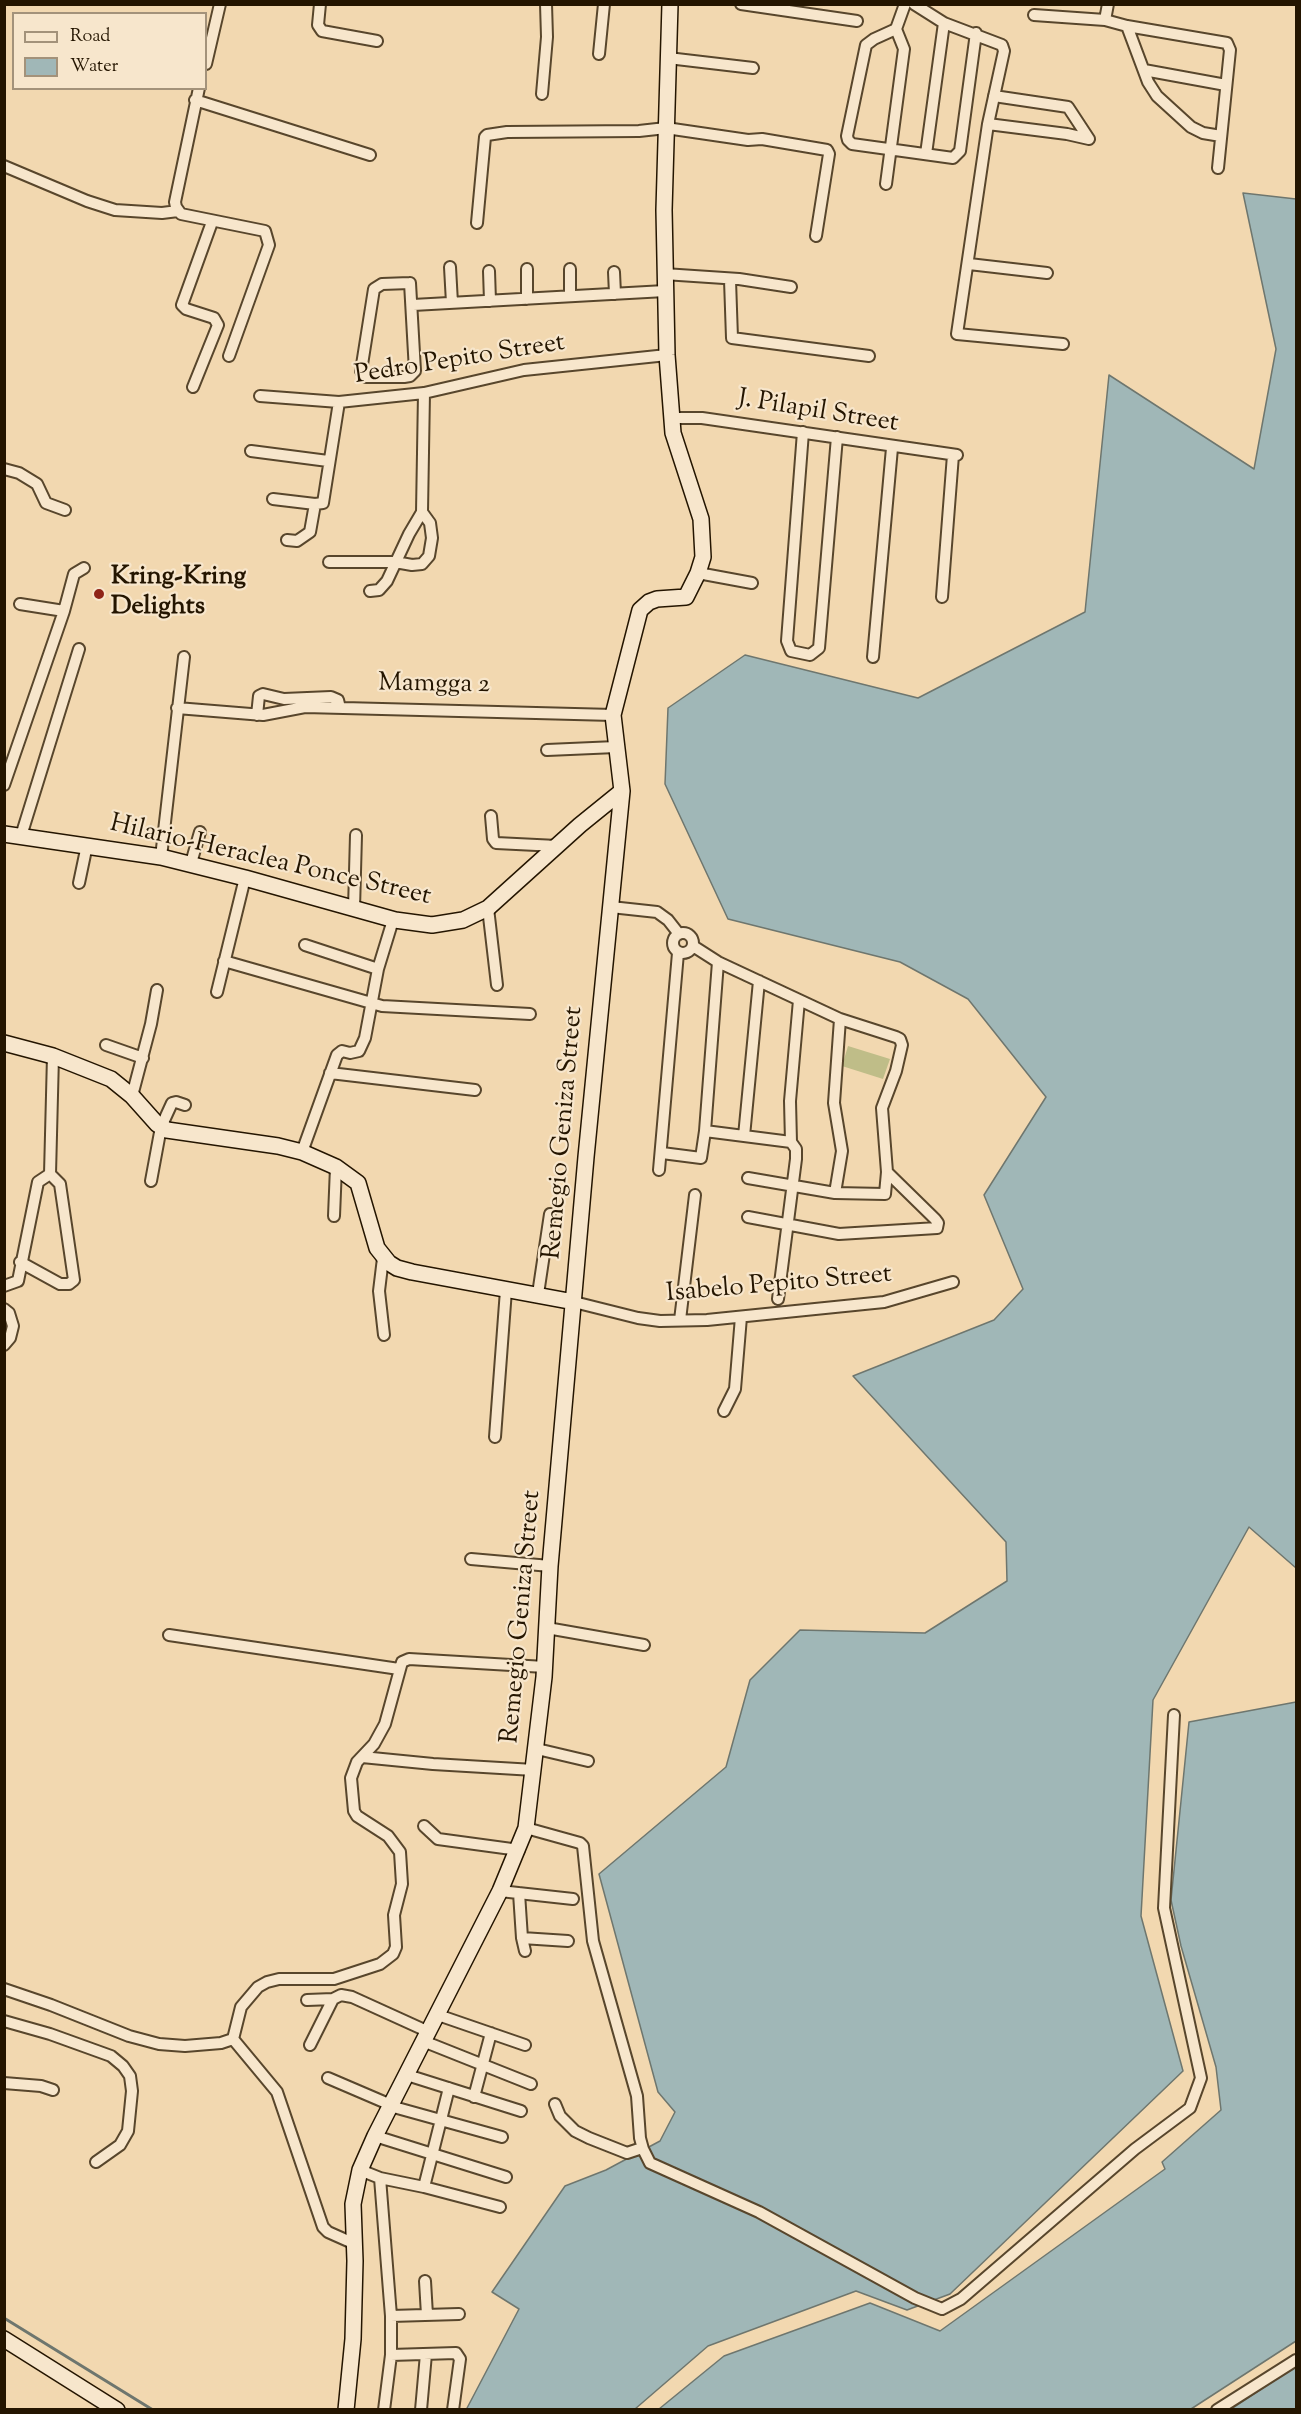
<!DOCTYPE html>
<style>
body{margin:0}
#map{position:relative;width:1301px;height:2414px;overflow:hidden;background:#f2d8b0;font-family:"Sorts Mill Goudy",serif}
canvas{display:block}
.frame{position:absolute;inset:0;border:6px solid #241500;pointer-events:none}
.legend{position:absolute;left:12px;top:12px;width:195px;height:78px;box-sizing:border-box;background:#f7e6cc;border:2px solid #a3927a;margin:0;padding:8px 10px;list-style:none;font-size:18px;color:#241500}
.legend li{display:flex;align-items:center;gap:12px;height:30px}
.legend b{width:30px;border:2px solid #a3927a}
</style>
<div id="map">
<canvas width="1301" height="2414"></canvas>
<div class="frame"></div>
<ul class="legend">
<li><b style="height:8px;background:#f7e6cc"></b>Road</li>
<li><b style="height:16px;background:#a0b7b7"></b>Water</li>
</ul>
</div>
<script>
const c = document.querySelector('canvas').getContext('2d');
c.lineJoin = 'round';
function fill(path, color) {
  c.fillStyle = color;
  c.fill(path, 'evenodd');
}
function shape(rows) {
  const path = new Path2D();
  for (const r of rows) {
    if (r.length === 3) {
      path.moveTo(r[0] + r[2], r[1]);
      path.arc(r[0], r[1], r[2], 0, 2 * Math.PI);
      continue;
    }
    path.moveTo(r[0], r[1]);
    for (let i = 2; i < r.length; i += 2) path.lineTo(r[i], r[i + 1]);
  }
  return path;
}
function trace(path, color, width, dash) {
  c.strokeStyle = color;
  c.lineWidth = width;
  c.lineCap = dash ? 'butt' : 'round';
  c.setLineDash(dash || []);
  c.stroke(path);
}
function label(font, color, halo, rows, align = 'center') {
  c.font = font + ' "Sorts Mill Goudy",serif';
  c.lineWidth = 4.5;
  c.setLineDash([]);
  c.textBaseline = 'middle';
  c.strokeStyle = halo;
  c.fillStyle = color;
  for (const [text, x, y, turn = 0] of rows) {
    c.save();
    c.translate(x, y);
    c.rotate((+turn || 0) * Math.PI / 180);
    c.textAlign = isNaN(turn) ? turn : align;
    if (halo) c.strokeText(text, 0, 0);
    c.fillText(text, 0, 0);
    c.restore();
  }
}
fill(shape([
 [848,1046,890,1059,883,1079,842,1066]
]), '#bfbd88');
const water = shape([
 [1243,193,1296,199,1296,1568,1249,1527,1153,1700,1141,1916,1183,2071,950,2294,907,2310,856,2291,708,2346,635,2409,466,2410,519,2309,492,2292,565,2186,606,2170,660,2141,675,2112,658,2092,599,1874,726,1767,750,1680,800,1630,925,1633,1007,1581,1006,1542,853,1376,994,1320,1023,1289,984,1195,1046,1097,968,999,900,962,728,919,665,784,668,708,745,655,918,698,1085,612,1109,375,1254,469,1276,349,1243,193],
 [1296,1702,1296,2341,1191,2409,659,2409,724,2356,870,2303,940,2331,1165,2169,1162,2162,1221,2110,1216,2067,1181,1946,1171,1900,1189,1722,1296,1702],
 [1296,2366,1296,2409,1231,2409,1296,2366]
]);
fill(water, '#a0b7b7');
trace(water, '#6e766e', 1.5);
trace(shape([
 [4,2318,153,2410]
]), '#6e766e', 3);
const street = shape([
 [320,4,318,25,322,31,377,41],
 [741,4,857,21],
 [914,4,944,23,1002,45,1004,51,988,124,957,334,1063,344],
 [1034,15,1105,20,1127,26,1227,43,1230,50,1218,168],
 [1105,20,1108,4],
 [1127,26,1148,82,1157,96,1191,127,1203,133,1221,136],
 [896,29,874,39,866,45,847,136,848,140,852,144,953,158,960,151,976,33],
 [599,54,604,4],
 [668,58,753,68],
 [206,64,220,4],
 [1144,70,1226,85],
 [199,88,175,202,176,207,181,214,265,231,269,245,229,356],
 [542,94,547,37,546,4],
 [994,96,1068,107,1089,139],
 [195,100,370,155],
 [988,124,1067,134,1089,139],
 [926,154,944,23],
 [4,166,87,201,115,210,162,213,178,211],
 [886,184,904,49,896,29,905,4],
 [477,223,485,137,487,135,507,132,639,131,666,128,748,140,762,139,827,150,829,154,816,236],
 [969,264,1047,273],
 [450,267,452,303],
 [570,269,570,296],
 [489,271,490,301],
 [614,272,615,294],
 [664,274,739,279,791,287],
 [730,280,732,338,869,356],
 [410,283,415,371,410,376,404,377,366,377,361,371,374,289,382,284,410,283],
 [527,299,527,269],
 [413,305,665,291],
 [193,387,218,325,214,318,186,309,182,305,212,222],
 [260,396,339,402,424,393,524,370,667,355],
 [672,418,702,418,957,455],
 [803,432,787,641,791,651,810,655,819,648,837,437],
 [251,451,328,461],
 [4,469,19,473,37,484,46,503,65,510],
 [273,499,315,504,323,503,339,402],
 [287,540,297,541,310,532,315,504],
 [329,562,395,562,412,565,422,564,429,556,432,538,430,523,422,512],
 [698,573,752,583],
 [370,591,379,590,387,581,409,534,422,512,424,393],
 [942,597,953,455],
 [20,604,64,611],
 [873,657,892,448],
 [177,708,263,715,305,707,613,715],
 [257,715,259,696,263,694,284,699,331,697,338,700,340,708],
 [547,750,616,747],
 [4,785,64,611,74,574,84,568],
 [491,816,493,839,496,843,557,846],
 [21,836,79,649],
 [161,857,184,657],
 [191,863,200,832],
 [79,883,87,845],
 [611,907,657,912,668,920,679,934],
 [488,908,497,985],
 [354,909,356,835],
 [683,943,10],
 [305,945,378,969],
 [693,946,718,962,840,1019,896,1037,900,1039,902,1045,896,1071,882,1108,887,1172,885,1194,835,1193,748,1178],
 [224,961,382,1006,530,1014],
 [217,992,245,878],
 [106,1045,143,1058],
 [330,1073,475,1090],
 [132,1096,151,1024,157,990],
 [705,1131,791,1142],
 [744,1136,759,981],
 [302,1152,337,1055,342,1051,350,1053,359,1051,365,1038,378,969,393,920],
 [662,1153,701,1158,705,1131,718,962],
 [659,1170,678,953],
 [151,1181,161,1127,172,1103,176,1102,185,1105],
 [835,1193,842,1151,834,1103,840,1019],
 [334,1216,336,1167],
 [748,1217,839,1234,937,1228,938,1223,935,1219,887,1172],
 [383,1258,379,1291,384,1335],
 [20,1262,60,1284,69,1284,74,1280,60,1184,50,1174,53,1056],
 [4,1286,18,1281,38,1182,50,1174],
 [538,1294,550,1214],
 [778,1299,796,1159,796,1149,791,1142,790,1101,799,1000],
 [574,1302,638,1318,660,1321,707,1320,884,1302,953,1282],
 [4,1309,9,1313,13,1326,10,1338,4,1345],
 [680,1320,695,1195],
 [724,1411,735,1389,741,1317],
 [495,1437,506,1290],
 [471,1559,550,1566],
 [547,1628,644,1645],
 [169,1635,399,1669],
 [537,1749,588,1761],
 [362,1757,433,1764,534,1770],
 [424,1826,438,1839,519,1850],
 [526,1828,580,1843,583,1846,593,1941,637,2096,640,2138,643,2149,650,2163,759,2212,915,2298,942,2309,961,2299,1135,2149,1190,2108,1201,2078,1164,1908,1174,1715],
 [500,1891,573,1899],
 [519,1893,522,1938,525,1951],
 [522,1938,568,1941],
 [4,1989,51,2005,129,2036,159,2044,185,2046,221,2043,233,2039],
 [307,2000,333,1999,341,1995,352,1997,429,2032],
 [438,2015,525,2045],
 [4,2021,50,2034,111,2056,123,2066,130,2076,132,2091,128,2131,120,2145,96,2162],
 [423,2041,531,2084],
 [310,2045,333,1999],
 [407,2075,521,2111],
 [328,2078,391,2105],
 [4,2083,41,2086,53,2090],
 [474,2097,491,2033],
 [555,2104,560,2116,575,2131,589,2138,627,2153,642,2148],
 [390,2106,502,2137],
 [375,2136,506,2177],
 [360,2170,380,2178,424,2187,500,2207],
 [380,2178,391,2316,391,2355,384,2410],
 [424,2187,449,2088],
 [355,2244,328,2232,323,2227,277,2092,233,2039,241,2007,258,1987,267,1982,279,1979,334,1979,380,1964,393,1954,396,1947,394,1915,402,1884,400,1852,388,1836,357,1816,354,1811,351,1778,357,1762,374,1744,385,1724,402,1662,409,1659,545,1667],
 [425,2281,427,2315],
 [391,2316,459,2314],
 [391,2355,456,2353,460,2359,453,2410],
 [421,2410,426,2354],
 [1217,2410,1296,2360]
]);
const secondary = shape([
 [4,834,161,857,245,878,395,920,432,925,463,920,488,908,580,825,622,791],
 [4,1043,53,1056,111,1079,132,1096,157,1124,167,1130,278,1146,302,1152,336,1167,358,1183,377,1248,389,1263,397,1268,412,1272,574,1302],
 [4,2339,117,2410],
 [346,2410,353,2339,355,2261,353,2204,360,2170,375,2136,500,1891,526,1828,544,1677,550,1566,586,1157,622,791,613,715,640,610,649,602,657,599,686,597,698,573,703,557,701,519,673,433,667,355,664,210,670,4]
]);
trace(street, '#58462c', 14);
trace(secondary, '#241500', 18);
trace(street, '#f7e6cc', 10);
trace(secondary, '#f7e6cc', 15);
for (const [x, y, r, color] of [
 [99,594,6,"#8f2418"]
]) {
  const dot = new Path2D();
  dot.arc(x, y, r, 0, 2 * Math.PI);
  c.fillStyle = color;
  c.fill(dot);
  trace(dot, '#f7e6cc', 2);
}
label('26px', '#241500', '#f7e6cc', [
 ["Pedro Pepito Street",460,361,-9],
 ["J. Pilapil Street",818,413,9],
 ["Mamgga 2",434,686,1],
 ["Hilario-Heraclea Ponce Street",270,862,13],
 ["Remegio Geniza Street",565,1133,-85],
 ["Isabelo Pepito Street",779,1286,-5],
 ["Remegio Geniza Street",523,1617,-85]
]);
label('bold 26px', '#241500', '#f7e6cc', [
 ["Kring-Kring",111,579],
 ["Delights",111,609]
], 'left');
</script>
